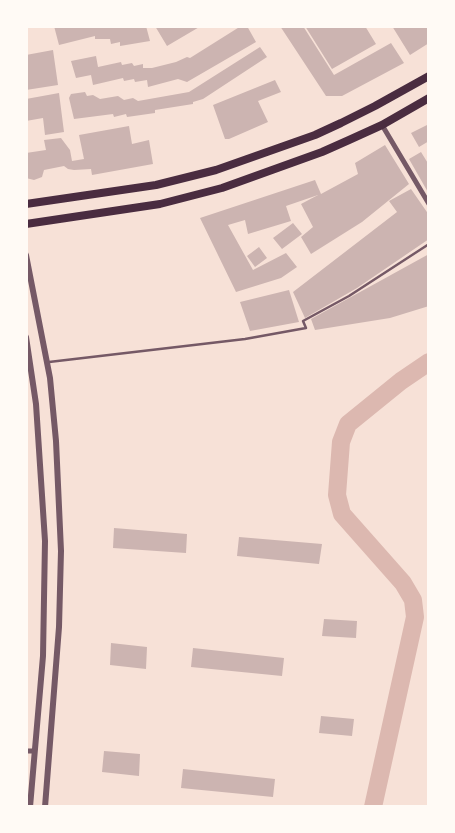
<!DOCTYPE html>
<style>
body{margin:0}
#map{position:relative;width:455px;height:833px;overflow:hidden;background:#f7e1d7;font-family:"Exo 2",sans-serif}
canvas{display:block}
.frame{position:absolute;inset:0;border:28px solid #fffaf5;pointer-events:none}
</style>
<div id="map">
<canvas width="455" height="833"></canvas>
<div class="frame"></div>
</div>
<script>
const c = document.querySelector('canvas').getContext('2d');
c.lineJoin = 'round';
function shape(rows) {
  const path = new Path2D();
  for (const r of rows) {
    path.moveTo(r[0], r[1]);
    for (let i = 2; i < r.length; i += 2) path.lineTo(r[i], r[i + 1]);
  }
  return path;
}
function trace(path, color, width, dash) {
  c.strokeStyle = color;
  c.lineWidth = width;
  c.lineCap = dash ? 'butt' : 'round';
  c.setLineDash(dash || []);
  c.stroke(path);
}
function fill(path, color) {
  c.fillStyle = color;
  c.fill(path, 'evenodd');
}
trace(shape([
 [373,807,415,617,413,600,403,583,342,514,337,495,341,442,348,424,401,381,429,362]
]), '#dcb8b0', 18);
fill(shape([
 [54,26,146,26,150,41,120,46,120,42,111,44,110,39,95,39,95,36,59,45],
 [155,26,201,26,167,46],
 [241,26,247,26,256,42,187,82,178,79,148,87,147,80,135,82,134,79,124,81,123,78,93,85,91,75,76,78,71,61,96,56,98,67,121,62,122,65,132,63,134,66,143,64,143,68,152,68,176,62,187,57,190,58],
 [280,26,303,26,334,75,391,43,404,63,342,96,326,96],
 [305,26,365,26,376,44,332,69],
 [392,26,429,26,429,43,410,55],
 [260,47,267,57,203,99,193,102,193,104,155,110,155,113,127,117,126,114,114,117,113,114,74,119,69,98,71,94,85,92,87,96,93,95,100,99,118,96,124,100,133,98,138,101,189,92],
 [53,50,58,85,26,90,26,55],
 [275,80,281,92,258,101,268,122,229,139,225,139,213,105],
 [59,93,64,132,45,135,43,118,26,121,26,99],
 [429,124,429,141,419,147,411,133],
 [129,126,132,144,149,140,153,164,92,175,91,169,74,170,68,169,64,166,44,170,42,177,34,180,26,178,26,153,46,150,44,140,61,138,70,150,72,161,84,159,79,135],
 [385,145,409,184,362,222,311,254,301,237,313,227,301,204,318,195,286,206,291,221,248,234,245,220,228,225,253,270,286,253,297,267,281,278,236,292,200,218,315,180,321,194,358,174,355,163],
 [421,152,429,165,429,194,409,159],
 [411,189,429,215,429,239,357,288,305,318,293,292,397,212,389,201],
 [293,223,302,234,282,249,273,238],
 [259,247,267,258,255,267,247,256],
 [429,254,429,306,390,318,315,330,311,319],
 [289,290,299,322,250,331,240,302],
 [114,528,187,534,186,553,113,548],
 [239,537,322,544,319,564,237,556],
 [324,619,357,621,356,638,322,636],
 [111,643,147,647,146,669,110,665],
 [193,648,284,658,282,676,191,667],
 [321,716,354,719,352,736,319,733],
 [104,751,140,754,139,776,102,772],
 [183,769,275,779,273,797,181,788]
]), '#ccb4b1');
trace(shape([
 [49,362,245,339,306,328,303,321,349,296,429,244]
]), '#755966', 2.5);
trace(shape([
 [382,125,429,204],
 [26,751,34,751]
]), '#755966', 5);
trace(shape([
 [26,255,50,378,56,441,61,551,59,627,45,807],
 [26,337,36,404,45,541,43,656,30,807]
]), '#755966', 6);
trace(shape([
 [26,204,156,185,216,170,315,135,341,123,375,106,429,76],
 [26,224,160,204,222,188,322,152,349,140,382,125,429,98]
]), '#4a2c40', 8);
</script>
